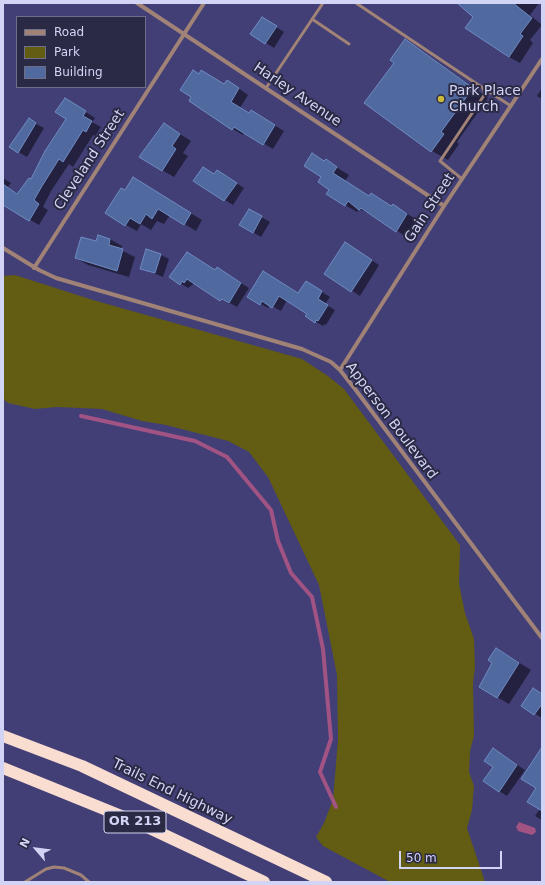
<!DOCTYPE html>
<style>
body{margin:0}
#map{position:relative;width:545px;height:885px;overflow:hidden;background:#423f76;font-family:"DejaVu Sans",sans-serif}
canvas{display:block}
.frame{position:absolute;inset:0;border:4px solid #d2d4f5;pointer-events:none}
.legend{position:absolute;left:16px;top:16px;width:130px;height:72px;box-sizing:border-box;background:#2b2a44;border:1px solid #6e6e8b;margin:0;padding:5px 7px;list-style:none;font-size:12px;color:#d2d4f5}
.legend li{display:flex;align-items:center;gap:8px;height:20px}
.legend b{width:20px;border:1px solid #6e6e8b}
.north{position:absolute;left:16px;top:829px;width:40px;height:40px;-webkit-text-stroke:3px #2b2a44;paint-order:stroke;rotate:298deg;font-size:11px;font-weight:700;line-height:16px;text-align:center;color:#d2d4f5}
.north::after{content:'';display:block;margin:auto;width:14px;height:18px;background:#d2d4f5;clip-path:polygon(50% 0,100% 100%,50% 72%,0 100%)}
.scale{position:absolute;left:399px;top:851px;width:103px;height:18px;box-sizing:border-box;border:2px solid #d2d4f5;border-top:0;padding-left:5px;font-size:12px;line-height:14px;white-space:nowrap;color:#d2d4f5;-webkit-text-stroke:3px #2b2a44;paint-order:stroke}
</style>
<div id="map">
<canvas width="545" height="885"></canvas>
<div class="frame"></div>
<ul class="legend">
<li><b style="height:5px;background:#a08276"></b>Road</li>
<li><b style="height:11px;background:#635c13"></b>Park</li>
<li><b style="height:11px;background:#506aa0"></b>Building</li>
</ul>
<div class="north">N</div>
<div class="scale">50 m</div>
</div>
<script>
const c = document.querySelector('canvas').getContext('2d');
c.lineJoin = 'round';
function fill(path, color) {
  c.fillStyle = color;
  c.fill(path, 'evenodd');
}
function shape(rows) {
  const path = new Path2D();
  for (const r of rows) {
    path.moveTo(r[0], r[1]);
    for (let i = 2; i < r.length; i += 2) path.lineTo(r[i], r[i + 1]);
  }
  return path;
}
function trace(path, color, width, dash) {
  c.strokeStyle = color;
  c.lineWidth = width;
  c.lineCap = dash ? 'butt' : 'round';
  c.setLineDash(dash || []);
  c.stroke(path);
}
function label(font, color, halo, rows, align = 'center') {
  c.font = font + ' "DejaVu Sans",sans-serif';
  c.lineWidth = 4;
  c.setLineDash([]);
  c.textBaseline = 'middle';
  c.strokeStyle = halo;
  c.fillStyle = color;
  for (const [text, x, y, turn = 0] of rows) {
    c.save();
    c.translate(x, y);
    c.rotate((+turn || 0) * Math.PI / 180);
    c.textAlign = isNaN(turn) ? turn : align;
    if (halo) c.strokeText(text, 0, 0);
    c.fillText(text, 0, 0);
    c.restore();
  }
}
fill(shape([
 [15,275,93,300,302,359,328,376,344,389,460,545,459,584,465,613,474,639,475,667,473,683,474,736,470,751,469,772,474,786,472,810,467,828,485,882,390,882,323,846,316,837,324,823,333,800,338,739,337,675,319,585,268,477,249,452,228,441,166,425,142,421,102,409,57,407,35,409,8,403,3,399,3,276]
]), '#635c13');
fill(shape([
 [519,822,535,828,536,832,532,835,518,831,516,827]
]), '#a15383');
fill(shape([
 [458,3,539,3,530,15,542,25,530,40,533,43,520,63,509,57,474,17],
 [270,23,284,32,274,48,252,34],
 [405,41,421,50,488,98,457,142,459,144,448,160,432,151,366,103,395,63],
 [224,85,237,87,248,95,240,108,250,114,261,117,284,131,273,149,244,132,243,135,233,129,190,101],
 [542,88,542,99,537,96],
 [75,105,95,118,92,122,101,127,95,136,93,135,73,167,69,164,51,191,43,207,48,210,39,225,3,204,3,178,11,183,8,187,18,194,31,180],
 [29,120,44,128,27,157,10,147],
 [164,124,191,141,183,153,188,156,174,177,162,170],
 [326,161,349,175,345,181,369,197,392,207,393,205,419,221,408,238,373,215,359,209,357,212,345,205,330,190,322,177],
 [215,175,225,176,244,188,233,205,195,181],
 [144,185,202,220,196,231,170,215,164,224,157,221,151,230,141,224,137,231,126,225,125,191],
 [249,210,270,222,261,237,241,225],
 [98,236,110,239,122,246,121,250,135,257,129,277,88,265,76,258,97,242],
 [353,248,379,265,360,296,326,274],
 [161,255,169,259,163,277,142,268],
 [225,273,249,288,237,307,230,303,229,304,195,283,188,288,170,277],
 [314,287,330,297,325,304,335,310,326,325,325,324,323,326,306,316,308,313,287,300,281,311,270,305,268,308,248,297,299,294],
 [497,649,531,670,509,704,497,697,493,662],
 [542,694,542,718,522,706],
 [501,754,525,770,507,796,499,791],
 [542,793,542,820,535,816,540,809]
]), '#0007');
trace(shape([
 [81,416,195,441,227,457,271,510,278,541,291,573,312,597,323,649,331,739,320,772,336,807]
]), '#a15383', 4);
const building = shape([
 [457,3,513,3,532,18,520,34,523,36,509,57,465,28,473,17,457,3],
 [262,17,277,26,265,44,250,34,262,17],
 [405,39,473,88,441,132,444,134,431,152,364,103,394,63,390,60,405,39],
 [193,70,199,74,201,70,224,84,227,80,239,88,231,102,249,113,251,110,275,125,263,145,234,127,232,130,189,101,191,97,180,90,193,70],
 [65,98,86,111,83,116,92,121,86,132,83,130,63,162,59,159,42,186,34,200,39,204,29,221,3,205,3,184,17,194,29,178,31,179,45,151,66,119,55,112,65,98],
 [29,118,36,123,18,153,9,147,29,118],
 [164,123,180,134,172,146,176,149,162,171,139,157,164,123],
 [312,153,324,161,326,159,337,167,333,173,369,196,371,193,391,206,393,204,407,214,396,232,361,208,359,210,348,201,345,206,326,194,329,190,318,182,321,177,304,166,312,153],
 [203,167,214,174,217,170,237,183,224,201,193,181,203,167],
 [133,177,191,213,184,225,158,209,152,219,146,214,140,224,130,218,125,226,105,213,121,188,125,190,133,177],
 [249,209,262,216,253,233,239,225,249,209],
 [98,235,110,239,109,245,123,249,117,271,75,258,81,237,96,241,98,235],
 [345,242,372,260,351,292,324,274,345,242],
 [146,249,161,254,155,273,140,269,146,249],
 [187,252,215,270,217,267,241,283,229,303,222,299,220,301,187,279,184,283,182,281,180,285,169,277,187,252],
 [263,271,298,293,306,281,322,291,318,299,328,305,318,321,316,320,315,323,305,316,307,314,279,296,272,308,262,301,260,305,247,297,263,271],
 [496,648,519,663,497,698,479,687,492,663,488,660,496,648],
 [533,688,542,694,542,704,534,715,521,706,533,688],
 [542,747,542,811,527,802,536,788,521,779,542,747],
 [493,748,517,765,499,792,483,781,493,767,484,761,493,748]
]);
fill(building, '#506aa0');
trace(building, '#6f8bc3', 1);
trace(shape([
 [356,3,483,88,485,94,440,161,462,179],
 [312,19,349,44],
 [266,88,323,3],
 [483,88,511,106],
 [25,882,46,869,54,867,64,868,81,875,89,882]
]), '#a08276', 3);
trace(shape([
 [137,3,444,206],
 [3,248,39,270,56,278,302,349,331,362,340,370,355,389,542,638],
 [34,268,204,3],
 [340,370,444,206,542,59]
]), '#a08276', 4);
trace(shape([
 [3,736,82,766,326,882],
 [3,768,141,824,264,882]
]), '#faddd1', 12);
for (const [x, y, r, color] of [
 [441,99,4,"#c8bb3b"]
]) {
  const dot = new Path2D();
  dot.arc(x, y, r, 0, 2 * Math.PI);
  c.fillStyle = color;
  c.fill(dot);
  trace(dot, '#2b2a44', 1.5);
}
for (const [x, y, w] of [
 [135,822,62]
]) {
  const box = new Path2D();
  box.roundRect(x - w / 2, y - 11, w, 22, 3);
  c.fillStyle = '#2b2a44';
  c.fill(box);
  trace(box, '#d2d4f5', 1);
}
label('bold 13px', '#d2d4f5', null, [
 ["OR 213",135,822]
]);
label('14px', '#d2d4f5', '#2b2a44', [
 ["Park Place",449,91],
 ["Church",449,107]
], 'left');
label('14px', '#d2d4f5', '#2b2a44', [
 ["Harley Avenue",297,95,34],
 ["Cleveland Street",90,160,-57],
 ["Gain Street",430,208,-57],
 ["Apperson Boulevard",391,421,53],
 ["Trails End Highway",172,792,26]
]);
</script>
